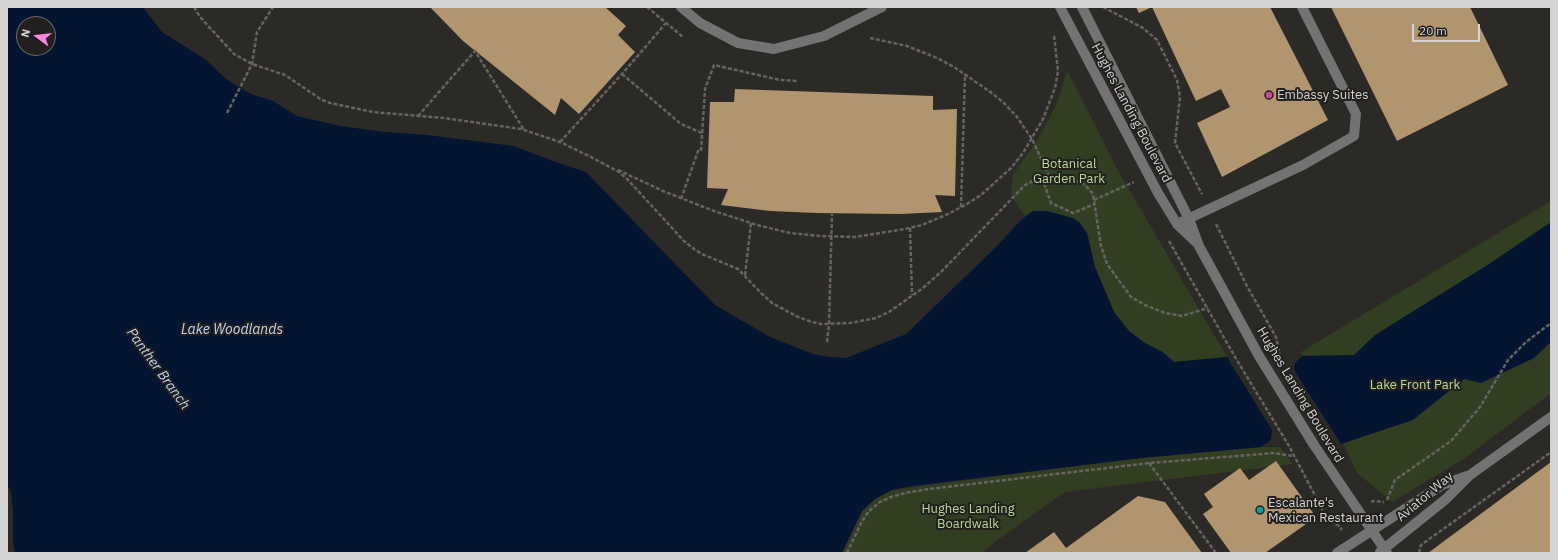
<!DOCTYPE html>
<style>
body{margin:0}
#map{position:relative;width:1558px;height:560px;overflow:hidden;background:#2c2a27;font-family:"IBM Plex Sans",sans-serif}
canvas{display:block}
.frame{position:absolute;inset:0;border:8px solid #d4d3d1;pointer-events:none}
.north{position:absolute;left:16px;top:16px;width:40px;height:40px;box-sizing:border-box;background:#22201e;border:1px solid #696866;border-radius:50%;rotate:285deg;font-size:11px;font-weight:700;line-height:16px;text-align:center;color:#d4d3d1}
.north::after{content:'';display:block;margin:auto;width:14px;height:18px;background:#fc86e3;clip-path:polygon(50% 0,100% 100%,50% 72%,0 100%)}
.scale{position:absolute;left:1412px;top:24px;width:68px;height:18px;box-sizing:border-box;border:2px solid #d4d3d1;border-top:0;padding-left:5px;font-size:12px;line-height:14px;white-space:nowrap;color:#d4d3d1;-webkit-text-stroke:3px #22201e;paint-order:stroke}
</style>
<div id="map">
<canvas width="1558" height="560"></canvas>
<div class="frame"></div>
<div class="north">N</div>
<div class="scale">20 m</div>
</div>
<script>
const c = document.querySelector('canvas').getContext('2d');
c.lineJoin = 'round';
function fill(path, color) {
  c.fillStyle = color;
  c.fill(path, 'evenodd');
}
function shape(rows) {
  const path = new Path2D();
  for (const r of rows) {
    path.moveTo(r[0], r[1]);
    for (let i = 2; i < r.length; i += 2) path.lineTo(r[i], r[i + 1]);
  }
  return path;
}
function trace(path, color, width, dash) {
  c.strokeStyle = color;
  c.lineWidth = width;
  c.lineCap = dash ? 'butt' : 'round';
  c.setLineDash(dash || []);
  c.stroke(path);
}
function label(font, color, halo, rows, align = 'center') {
  c.font = font + ' "IBM Plex Sans",sans-serif';
  c.lineWidth = 4;
  c.setLineDash([]);
  c.textBaseline = 'middle';
  c.strokeStyle = halo;
  c.fillStyle = color;
  for (const [text, x, y, turn = 0] of rows) {
    c.save();
    c.translate(x, y);
    c.rotate((+turn || 0) * Math.PI / 180);
    c.textAlign = isNaN(turn) ? turn : align;
    if (halo) c.strokeText(text, 0, 0);
    c.fillText(text, 0, 0);
    c.restore();
  }
}
fill(shape([
 [1067,70,1116,167,1227,357,1174,362,1164,353,1145,343,1129,331,1114,312,1095,267,1087,233,1033,211,1025,216,1014,200,1011,191,1013,175,1038,139,1051,115,1059,98],
 [1551,201,1551,393,1462,460,1392,502,1357,473,1301,352],
 [1279,446,1293,464,1065,492,996,541,983,553,842,553,862,511,875,499,892,490,1120,460,1261,447]
]), '#323e22');
fill(shape([
 [7,7,143,7,162,32,205,59,226,79,251,94,273,101,297,116,340,126,385,132,427,135,514,146,553,161,586,172,715,305,770,337,813,354,829,357,846,358,906,334,996,247,1021,220,1033,211,1047,211,1073,218,1079,222,1087,233,1095,267,1114,312,1129,331,1145,343,1164,353,1174,362,1227,357,1354,355,1375,335,1489,264,1551,222,1551,342,1534,358,1481,383,1464,379,1413,420,1341,444,1261,447,1142,458,912,486,892,490,875,499,862,511,842,553,15,553,13,541,13,512,11,492,7,484],
 [24,24,48,24,48,48,24,48]
]), '#041531');
fill(shape([
 [1303,355,1295,363,1294,368,1295,372,1341,444,1261,447,1271,440,1272,430,1227,357]
]), '#2c2a27');
fill(shape([
 [430,7,605,7,626,26,618,35,635,52,579,114,561,98,555,115,463,41],
 [1136,7,1270,7,1328,120,1222,177,1197,123,1230,107,1221,89,1196,101,1152,7,1139,13],
 [1331,7,1470,7,1508,85,1397,141],
 [735,89,933,96,933,110,957,109,955,196,935,195,942,212,900,214,817,213,770,211,721,205,728,189,707,188,710,102,734,102],
 [1276,461,1316,517,1265,553,1231,553,1203,514,1213,507,1204,494,1240,468,1249,480],
 [1551,462,1551,553,1428,553,1513,490],
 [1138,496,1165,502,1202,553,1025,553,1054,532,1066,548]
]), '#b0956f');
trace(shape([
 [194,7,200,17,234,54,252,64,285,75,322,100,330,103,373,112,444,118,521,129,560,142,591,157,619,172,628,180,684,241,694,249,702,254,738,269,761,293,772,303,798,317,812,322,821,324,850,323,876,318,889,312,923,288,943,270,1025,185,1037,179,1049,176,1073,179,1085,185,1093,194,1101,246,1107,264,1131,297,1145,305,1165,313,1182,316,1208,308],
 [647,7,683,37],
 [1103,7,1143,28,1157,40,1177,80,1180,97,1175,143,1202,194],
 [870,38,907,46,937,58,954,67,989,91,1003,102,1017,117,1032,139,1049,176],
 [622,74,681,124,702,133],
 [227,113,252,64,257,32,273,7],
 [418,116,475,51,524,130],
 [560,142,622,74,666,23],
 [618,170,663,191,714,211,757,225,790,233,820,236,855,237,905,229,922,225,948,214,967,204,981,195,1011,168,1023,153,1043,119,1055,88,1058,71,1054,35],
 [1042,178,1051,203,1073,213,1095,204],
 [681,199,698,151,701,151,705,89,714,65,780,80,798,81],
 [1094,200,1134,182],
 [961,207,965,74],
 [1216,224,1248,288,1276,337,1280,356],
 [910,228,912,295],
 [1169,241,1235,357,1289,446,1328,520,1339,526,1342,530],
 [745,275,751,223],
 [827,342,829,324,832,214],
 [1149,463,1216,553],
 [1387,500,1395,480,1451,441,1480,407,1508,360,1526,342,1551,323],
 [1371,502,1373,501,1384,502],
 [847,553,862,521,869,511,880,502,891,497,905,493,929,489,1149,463,1275,453,1292,456],
 [1419,553,1421,545,1551,452]
]), '#666461', 2.5, [4, 2]);
trace(shape([
 [681,7,700,23,738,43,774,49,824,36,882,7],
 [1060,7,1158,193,1177,224,1197,243],
 [1082,7,1189,219,1199,246,1259,356,1314,445,1387,553],
 [1177,224,1303,165,1354,136,1356,114,1302,7],
 [1380,552,1446,499,1470,475,1551,417],
 [1337,553,1442,485,1467,476]
]), '#747272', 10);
for (const [x, y, r, color] of [
 [1269,95,4,"#d1479c"],
 [1260,510,4,"#0f9aa8"]
]) {
  const dot = new Path2D();
  dot.arc(x, y, r, 0, 2 * Math.PI);
  c.fillStyle = color;
  c.fill(dot);
  trace(dot, '#22201e', 1.5);
}
label('13px', '#d4d3d1', '#22201e', [
 ["Embassy Suites",1277,95],
 ["Escalante's",1268,503],
 ["Mexican Restaurant",1268,518]
], 'left');
label('13px', '#d4d3d1', '#22201e', [
 ["Hughes Landing Boulevard",1131,113,62],
 ["Hughes Landing Boulevard",1300,395,59],
 ["Aviator Way",1425,497,-40]
]);
label('13px', '#bad898', '#22201e', [
 ["Botanical",1069,164],
 ["Garden Park",1069,179],
 ["Lake Front Park",1415,385],
 ["Hughes Landing",968,509],
 ["Boardwalk",968,524]
]);
label('italic 14px', '#bed4f7', '#22201e', [
 ["Lake Woodlands",232,330],
 ["Panther Branch",158,369,54]
]);
</script>
